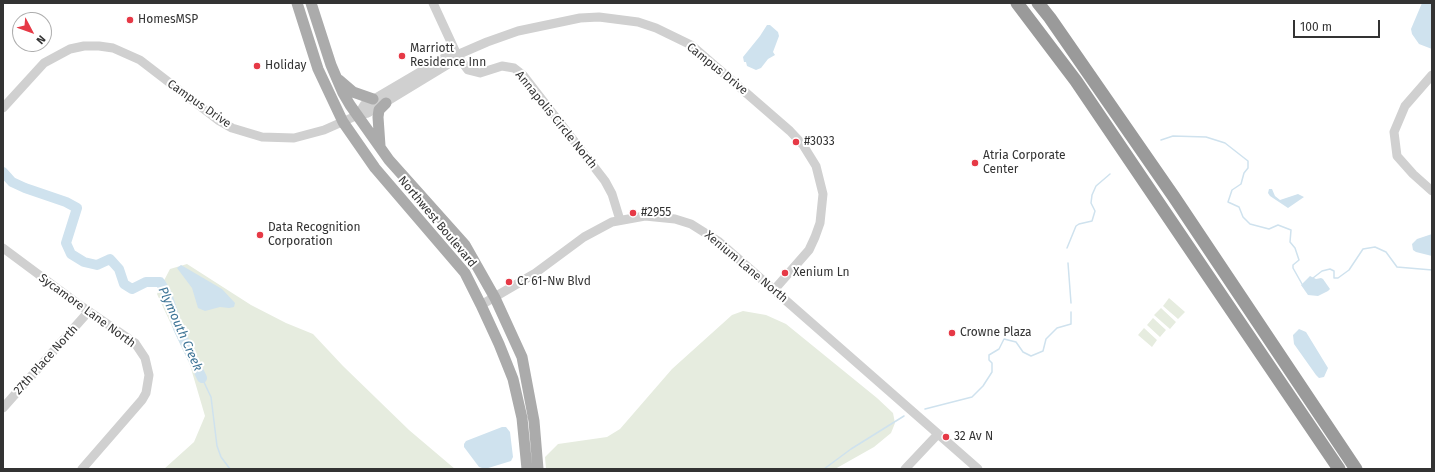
<!DOCTYPE html>
<style>
body{margin:0}
#map{position:relative;width:1435px;height:472px;overflow:hidden;background:#fff;font-family:"Fira Sans",sans-serif}
canvas{display:block}
.frame{position:absolute;inset:0;border:4px solid #333;pointer-events:none}
.north{position:absolute;left:12px;top:12px;width:40px;height:40px;box-sizing:border-box;background:#fff;border:1px solid #adadad;border-radius:50%;rotate:131deg;font-size:11px;font-weight:700;line-height:16px;text-align:center;color:#333}
.north::after{content:'';display:block;margin:auto;width:14px;height:18px;background:#e63946;clip-path:polygon(50% 0,100% 100%,50% 72%,0 100%)}
.scale{position:absolute;left:1293px;top:20px;width:87px;height:18px;box-sizing:border-box;border:2px solid #333;border-top:0;padding-left:5px;font-size:12px;line-height:14px;white-space:nowrap;color:#333;-webkit-text-stroke:3px #fff;paint-order:stroke}
</style>
<div id="map">
<canvas width="1435" height="472"></canvas>
<div class="frame"></div>
<div class="north">N</div>
<div class="scale">100 m</div>
</div>
<script>
const c = document.querySelector('canvas').getContext('2d');
c.lineJoin = 'round';
function fill(path, color) {
  c.fillStyle = color;
  c.fill(path, 'evenodd');
}
function shape(rows) {
  const path = new Path2D();
  for (const r of rows) {
    path.moveTo(r[0], r[1]);
    for (let i = 2; i < r.length; i += 2) path.lineTo(r[i], r[i + 1]);
  }
  return path;
}
function trace(path, color, width, dash) {
  c.strokeStyle = color;
  c.lineWidth = width;
  c.lineCap = dash ? 'butt' : 'round';
  c.setLineDash(dash || []);
  c.stroke(path);
}
function label(font, color, halo, rows, align = 'center') {
  c.font = font + ' "Fira Sans",sans-serif';
  c.lineWidth = 4;
  c.setLineDash([]);
  c.textBaseline = 'middle';
  c.strokeStyle = halo;
  c.fillStyle = color;
  for (const [text, x, y, turn = 0] of rows) {
    c.save();
    c.translate(x, y);
    c.rotate((+turn || 0) * Math.PI / 180);
    c.textAlign = isNaN(turn) ? turn : align;
    if (halo) c.strokeText(text, 0, 0);
    c.fillText(text, 0, 0);
    c.restore();
  }
}
fill(shape([
 [187,264,251,305,286,323,313,334,343,366,409,430,455,469,164,469,194,442,205,416,190,365,157,294,170,269],
 [1169,298,1185,312,1178,319,1163,306],
 [1161,308,1176,322,1170,329,1154,315],
 [743,311,766,315,786,324,877,398,893,413,895,423,891,433,874,447,835,469,546,469,545,457,558,444,607,437,620,429,672,369,732,315],
 [1153,318,1166,330,1160,337,1147,325],
 [1144,328,1157,340,1152,347,1138,335]
]), '#e6ecdf');
fill(shape([
 [1422,3,1432,3,1432,49,1419,44,1412,34,1411,29],
 [767,25,770,25,778,32,779,36,773,52,775,55,768,59,761,68,756,70,747,66,746,62,744,62,743,57,760,36],
 [1269,189,1272,189,1275,196,1280,200,1298,194,1304,197,1288,208,1270,196,1268,193],
 [1432,234,1432,256,1416,252,1413,250,1412,244,1417,239],
 [181,265,222,289,235,303,234,307,229,308,220,307,205,311,198,308,192,288,177,268],
 [1310,276,1316,279,1321,278,1323,279,1330,289,1328,291,1318,296,1308,295,1301,285],
 [1299,329,1306,332,1328,368,1324,377,1319,378,1316,375,1294,344,1293,335],
 [502,427,506,427,510,432,513,457,511,461,485,469,479,467,464,447,464,444,466,441]
]), '#cfe2ee');
trace(shape([
 [1161,140,1173,136,1206,137,1225,143,1248,161,1248,168,1244,173,1241,184,1232,190,1228,202,1239,207,1243,217,1250,224,1269,229,1278,225,1291,230,1290,242,1295,248,1299,260,1293,265,1293,268,1302,284],
 [1067,248,1076,226,1079,224,1092,221,1095,211,1091,203,1092,195,1096,186,1110,174],
 [1068,263,1071,303],
 [1313,278,1322,271,1330,269,1334,271,1334,278,1338,278,1349,270,1363,249,1375,247,1386,252,1397,267,1432,270],
 [202,378,211,397,217,446,221,457,230,469],
 [925,409,972,397,983,386,992,372,992,363,989,360,989,355,999,349,1004,339,1016,342,1023,352,1031,356,1043,351,1046,339,1057,328,1071,324,1071,312],
 [824,469,851,449,904,416]
]), '#cfe2ee', 1.5);
trace(shape([
 [3,172,12,182,25,188,66,202,77,208,66,243,71,254,84,262,97,265,110,259,119,269,124,284,132,289,146,282,160,282,167,294,178,328,202,378]
]), '#cfe2ee', 10);
trace(shape([
 [433,3,457,55,468,70,480,73,502,66,514,68,523,75,605,181,612,194,620,220],
 [1432,75,1405,106,1394,132,1397,156,1413,174,1432,191],
 [3,108,44,63,70,49,84,46,99,46,113,48,140,60,218,120,232,128,262,137,294,138,324,130,358,115,368,113,447,65,457,55],
 [358,115,364,105,444,58,457,55,487,42,518,31,580,18,599,17,638,22,656,28,691,45,706,58,790,131,803,145,816,166,823,194,820,223,815,237,809,250,774,290],
 [3,248,81,306,135,343,145,358,149,375,146,393,142,400,82,469],
 [481,305,534,274,584,237,612,222,645,216,675,219,691,224,718,241,978,469],
 [3,408,89,311],
 [905,469,938,434]
]), '#d0d0d0', 9);
trace(shape([
 [297,3,318,69,343,122,375,168,465,273,481,305,499,344,513,379,522,418,527,469],
 [311,3,331,65,343,93,350,105,389,160,465,245,495,298,522,357,534,421,538,469],
 [339,80,353,92,373,99],
 [380,146,378,117,379,110,386,103]
]), '#ababab', 11);
trace(shape([
 [1017,3,1076,81,1339,469],
 [1038,3,1050,18,1174,197,1356,469]
]), '#9a9a9a', 13);
for (const [x, y, r, color] of [
 [130,20,4,"#e63946"],
 [402,56,4,"#e63946"],
 [257,66,4,"#e63946"],
 [796,142,4,"#e63946"],
 [975,163,4,"#e63946"],
 [633,213,4,"#e63946"],
 [260,235,4,"#e63946"],
 [785,273,4,"#e63946"],
 [509,282,4,"#e63946"],
 [952,333,4,"#e63946"],
 [946,437,4,"#e63946"]
]) {
  const dot = new Path2D();
  dot.arc(x, y, r, 0, 2 * Math.PI);
  c.fillStyle = color;
  c.fill(dot);
  trace(dot, '#fff', 1.5);
}
label('12px', '#333', '#fff', [
 ["HomesMSP",138,20],
 ["Marriott",410,49],
 ["Residence Inn",410,63],
 ["Holiday",265,66],
 ["#3033",804,142],
 ["Atria Corporate",983,156],
 ["Center",983,170],
 ["#2955",641,213],
 ["Data Recognition",268,228],
 ["Corporation",268,242],
 ["Xenium Ln",793,273],
 ["Cr 61-Nw Blvd",517,282],
 ["Crowne Plaza",960,333],
 ["32 Av N",954,437]
], 'left');
label('12px', '#333', '#fff', [
 ["Campus Drive",717,69,39],
 ["Campus Drive",199,104,35],
 ["Annapolis Circle North",556,120,51],
 ["Northwest Boulevard",437,222,50],
 ["Xenium Lane North",746,267,40],
 ["Sycamore Lane North",87,311,36],
 ["27th Place North",46,360,-48]
]);
label('italic 13px', '#3f7597', '#fff', [
 ["Plymouth Creek",180,329,66]
]);
</script>
